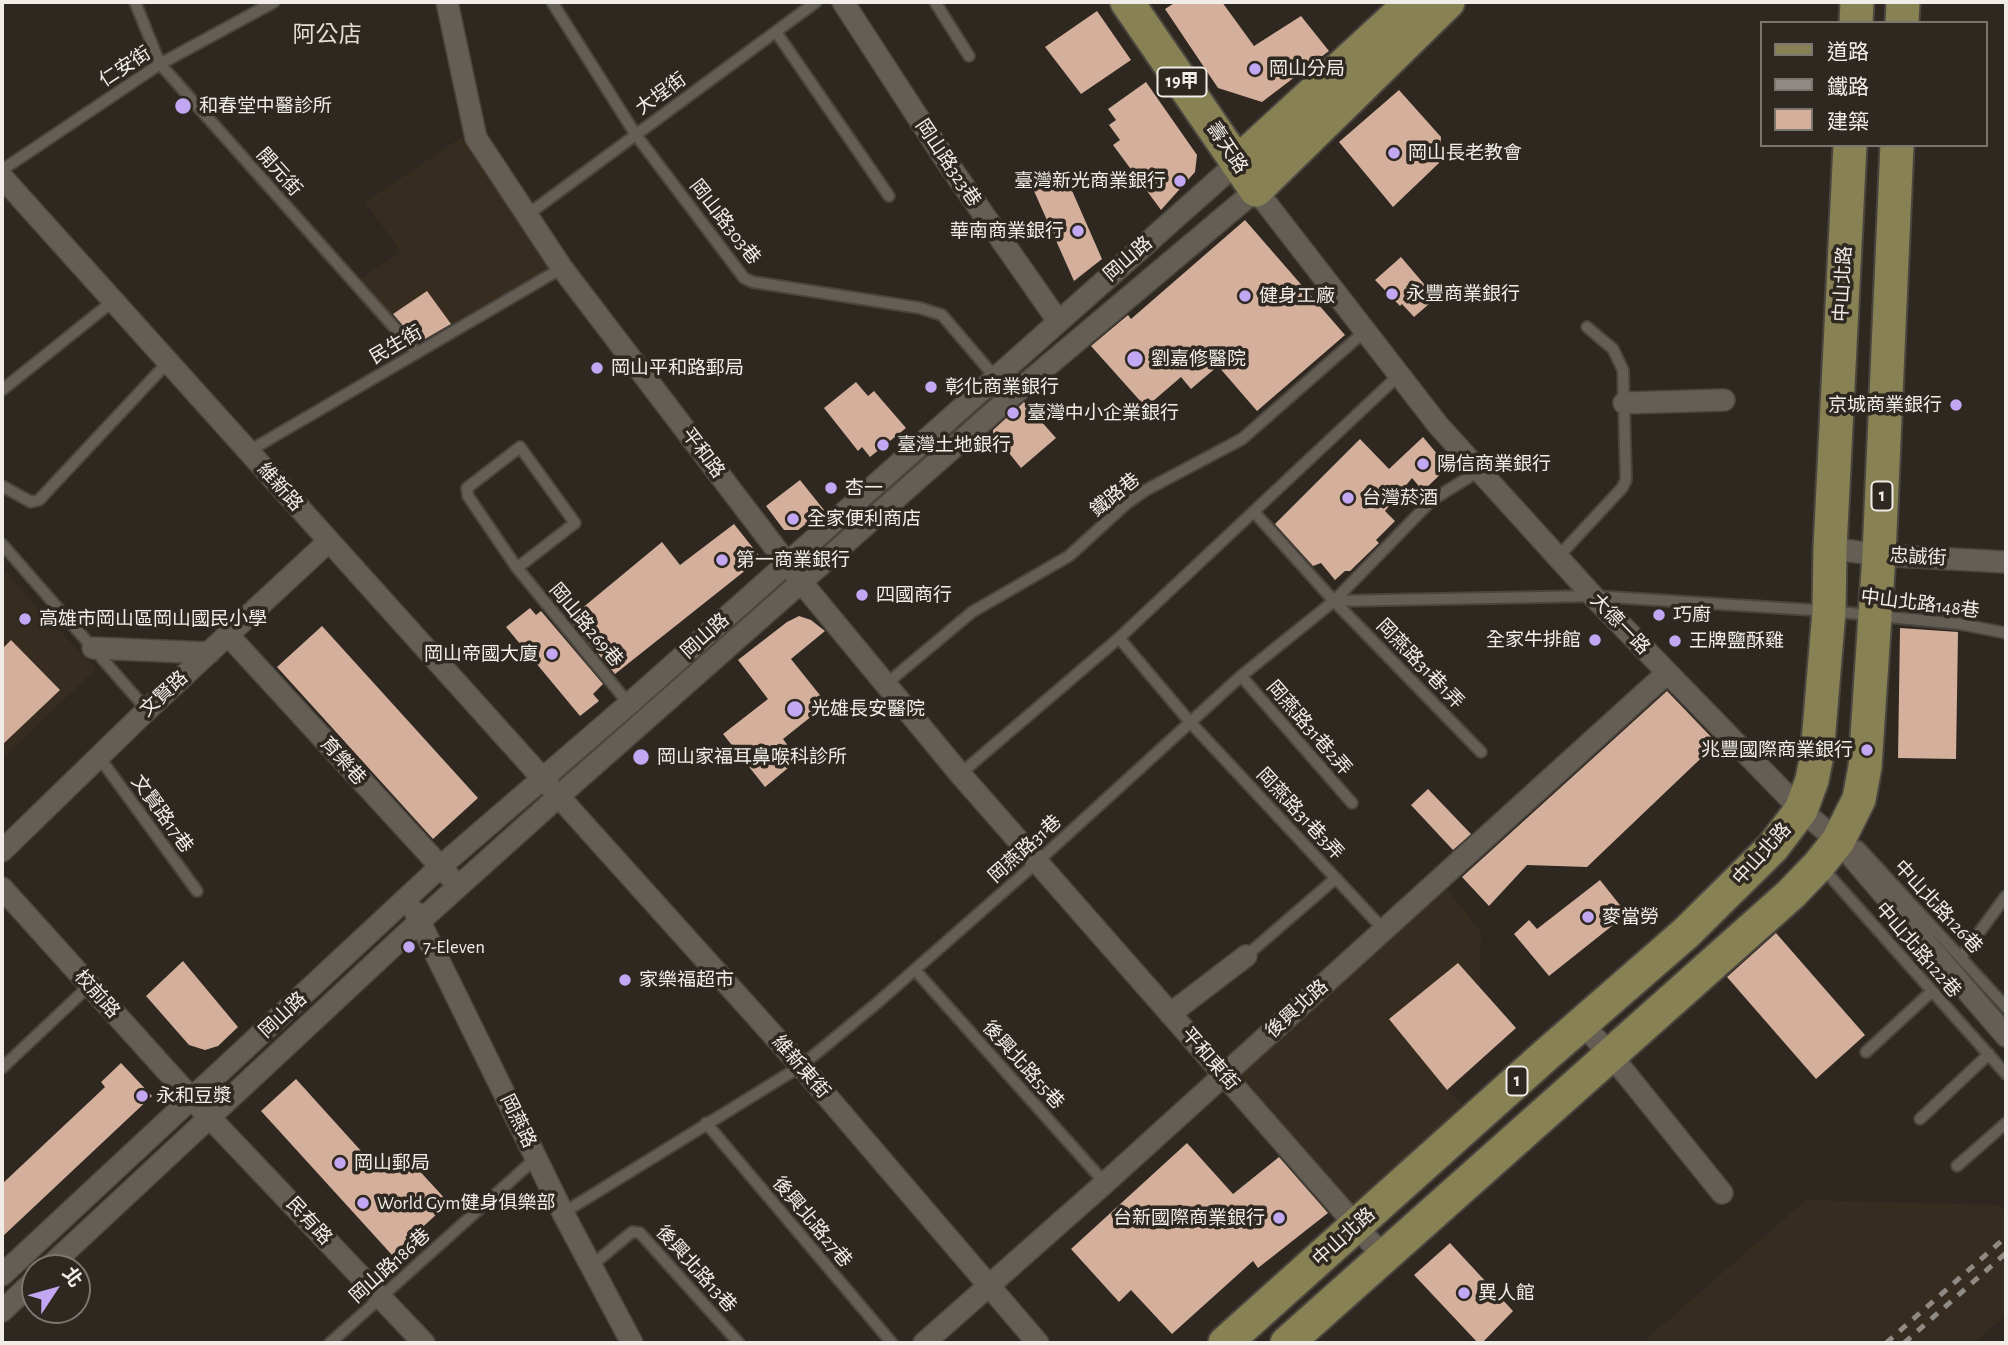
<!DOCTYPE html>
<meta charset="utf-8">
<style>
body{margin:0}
#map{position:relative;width:2008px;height:1345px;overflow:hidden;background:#2e2821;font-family:"Alegreya Sans","Noto Sans TC",sans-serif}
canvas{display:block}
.frame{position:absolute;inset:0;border:4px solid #f0ece7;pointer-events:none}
.legend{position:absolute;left:1760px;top:21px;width:228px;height:126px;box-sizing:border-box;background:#2e2821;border:2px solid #7c7670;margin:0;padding:9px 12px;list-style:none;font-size:21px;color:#f0ece7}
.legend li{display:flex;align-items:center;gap:14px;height:35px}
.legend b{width:35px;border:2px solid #7c7670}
.north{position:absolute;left:21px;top:1254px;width:70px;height:70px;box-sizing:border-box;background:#2e2821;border:2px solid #7c7670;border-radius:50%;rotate:54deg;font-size:19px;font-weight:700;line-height:28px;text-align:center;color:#f0ece7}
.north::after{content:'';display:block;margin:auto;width:24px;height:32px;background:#c2a8f2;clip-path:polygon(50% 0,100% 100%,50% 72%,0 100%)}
</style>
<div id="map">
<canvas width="2008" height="1345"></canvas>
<div class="frame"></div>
<ul class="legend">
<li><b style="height:9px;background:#878154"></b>道路</li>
<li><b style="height:9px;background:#8f8a84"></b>鐵路</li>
<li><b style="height:19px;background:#d4af9b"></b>建築</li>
</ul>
<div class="north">北</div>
</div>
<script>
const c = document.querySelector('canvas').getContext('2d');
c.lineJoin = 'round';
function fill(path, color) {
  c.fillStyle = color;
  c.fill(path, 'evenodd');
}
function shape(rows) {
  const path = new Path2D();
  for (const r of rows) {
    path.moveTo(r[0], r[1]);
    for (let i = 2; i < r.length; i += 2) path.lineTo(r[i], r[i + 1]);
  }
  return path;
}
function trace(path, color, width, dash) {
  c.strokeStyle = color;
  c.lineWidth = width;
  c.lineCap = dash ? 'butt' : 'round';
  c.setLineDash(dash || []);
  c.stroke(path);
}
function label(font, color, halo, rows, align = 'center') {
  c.font = font + ' "Alegreya Sans","Noto Sans TC",sans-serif';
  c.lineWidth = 7;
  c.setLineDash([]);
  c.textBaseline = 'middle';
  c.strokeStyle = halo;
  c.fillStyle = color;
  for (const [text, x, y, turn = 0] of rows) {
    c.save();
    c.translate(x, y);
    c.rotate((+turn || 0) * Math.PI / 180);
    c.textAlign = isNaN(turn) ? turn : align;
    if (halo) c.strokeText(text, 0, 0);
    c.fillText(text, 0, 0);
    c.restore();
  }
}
fill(shape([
 [474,129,562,268,455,330,427,291,386,319,354,283,401,252,365,202],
 [2,569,96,669,2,759],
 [1439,879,1481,932,1480,987,1458,963,1390,1019,1474,1120,1357,1226,1219,1079],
 [1806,1200,1999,1205,2006,1213,2006,1315,1974,1343,1642,1343]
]), '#362d20');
fill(shape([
 [1176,2,1222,2,1254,46,1301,16,1329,51,1262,102,1218,88,1165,9],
 [1097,11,1131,60,1081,94,1045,47],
 [1146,82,1197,155,1195,172,1161,210,1113,145,1120,140,1109,125,1116,120,1108,109],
 [1399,90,1441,137,1439,163,1393,207,1339,142],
 [1066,177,1102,259,1074,281,1034,191],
 [1245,220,1345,335,1257,411,1218,366,1191,389,1181,377,1152,402,1148,398,1142,403,1091,346,1128,315,1131,319],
 [1401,257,1436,298,1414,317,1402,304,1400,306,1375,280],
 [427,291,451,324,418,343,393,314],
 [856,382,868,396,874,391,906,428,870,457,862,447,858,451,824,408],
 [1024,402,1056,438,1021,468,993,433,993,430],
 [1423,437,1448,467,1423,491,1412,478,1385,511,1395,521,1376,540,1379,543,1350,571,1345,571,1335,580,1321,563,1313,566,1275,524,1360,439,1389,469],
 [800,480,824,510,798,530,784,530,766,506],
 [734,524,761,558,615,674,569,619,662,542,680,565],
 [530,608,536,615,541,611,603,684,593,694,599,701,580,716,506,627],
 [799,616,811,620,825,631,791,659,827,704,783,739,792,751,788,755,794,763,765,787,723,734,768,699,738,660,787,622],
 [322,626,478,798,433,839,277,667],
 [1900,628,1958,632,1956,759,1898,758],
 [11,640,60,690,2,745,2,649],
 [1667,691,1717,743,1587,867,1527,865,1489,906,1462,877],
 [1428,789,1471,834,1453,850,1411,805],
 [1600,880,1627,914,1549,976,1514,934,1529,920,1537,929],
 [1776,933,1865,1035,1816,1079,1727,977],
 [183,961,238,1027,218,1046,205,1050,189,1045,146,996],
 [1458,963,1516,1028,1447,1090,1389,1019],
 [121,1063,152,1096,2,1237,2,1184,105,1087,101,1082],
 [296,1079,381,1173,403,1153,449,1203,392,1255,261,1111],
 [1187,1143,1233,1194,1279,1157,1328,1213,1258,1268,1253,1261,1172,1334,1131,1290,1119,1302,1071,1249],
 [1450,1243,1513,1311,1482,1343,1478,1343,1414,1275]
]), '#d4af9b');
const service = shape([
 [135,2,160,64,417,353],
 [552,2,636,135,744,278,753,282,920,308,942,315,995,377,1014,394],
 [935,2,969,56],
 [776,32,889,196],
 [2,170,160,64,274,2],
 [527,215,816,2],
 [2,390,113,301],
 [249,451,562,268],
 [2,486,31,502,39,500,168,362],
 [1254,512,1334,601,1481,752],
 [2,544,147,710],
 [1557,558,1622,488,1626,480,1623,370,1613,349,1587,327],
 [517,568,575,523,520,447,467,488,468,496,517,568,629,704],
 [1334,601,1593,596,1829,611,1960,624,2006,633],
 [1119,638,1190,722,1384,930],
 [1241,676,1352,803],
 [886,684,972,612,1069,556,1126,504,1146,490,1242,439,1364,332],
 [99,757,197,891],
 [960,774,1119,638,1399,375],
 [1843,842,1859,847,2006,1007],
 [1830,865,1828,874,2006,1074],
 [1246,956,1336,878],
 [1961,957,2006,896],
 [915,970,1105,1183],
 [1866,1052,1931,992],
 [2,1068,90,985],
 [1920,1119,1989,1054],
 [706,1123,892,1343],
 [1957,1166,2006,1123],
 [563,1213,801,1066,877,1003,1036,863,1241,676,1334,601,1432,500,1479,471],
 [591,1266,632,1232,640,1233,739,1343],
 [330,1343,536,1158]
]);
const minor = shape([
 [447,2,476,138,562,268,802,583,960,774,1383,1256],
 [843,2,947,162,1058,321],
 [2,177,801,1066,1038,1343],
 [1624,403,1724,400],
 [1830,548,1879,555,2006,562],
 [228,635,450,877],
 [93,648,209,653],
 [2,851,147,710,329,541],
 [2,888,193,1100,424,1343],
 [415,912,563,1213,632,1343],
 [1170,1014,1246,956],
 [1582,1024,1610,1054,1722,1193],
 [48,1268,420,921,559,796,1014,394,1256,190,1438,425,1593,596,1801,810,1838,841,2006,1036],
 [2,1275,440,867,629,704,1237,163],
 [2,1311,35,1280],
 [924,1343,1105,1183,1667,673]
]);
const primary = shape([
 [1127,2,1256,190,1448,2],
 [1856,23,1857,2],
 [1902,23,1903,2],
 [1237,163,1412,2],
 [1225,1343,1547,1054,1686,933,1773,847,1801,810,1812,780,1817,755,1829,611,1830,548,1850,145],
 [1287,1343,1791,894,1818,866,1838,841,1859,799,1865,767,1879,555,1897,145]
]);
trace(service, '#4a463f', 14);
trace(minor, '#4a463f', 24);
trace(primary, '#4a463f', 37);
trace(service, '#645e55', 10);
trace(minor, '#645e55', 21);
trace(primary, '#878154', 33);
trace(shape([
 [1886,1343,2006,1237],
 [1904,1343,2006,1253]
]), '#8f8a84', 5, [9, 9]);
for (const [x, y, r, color] of [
 [1255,69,7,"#c2a8f2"],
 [183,106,9,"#c2a8f2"],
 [1394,153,7,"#c2a8f2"],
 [1180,181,7,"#c2a8f2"],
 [1078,231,7,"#c2a8f2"],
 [1392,294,7,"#c2a8f2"],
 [1245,296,7,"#c2a8f2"],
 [1135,359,9,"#c2a8f2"],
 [597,368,7,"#c2a8f2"],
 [931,387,7,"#c2a8f2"],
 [1956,405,7,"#c2a8f2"],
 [1013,413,7,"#c2a8f2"],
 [883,445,7,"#c2a8f2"],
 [1423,464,7,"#c2a8f2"],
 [831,488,7,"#c2a8f2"],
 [1348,498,7,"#c2a8f2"],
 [793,519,7,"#c2a8f2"],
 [722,560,7,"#c2a8f2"],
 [862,595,7,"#c2a8f2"],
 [1659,615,7,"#c2a8f2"],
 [25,619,7,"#c2a8f2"],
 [1595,640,7,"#c2a8f2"],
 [1675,641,7,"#c2a8f2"],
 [552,654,7,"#c2a8f2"],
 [795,709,9,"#c2a8f2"],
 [1867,750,7,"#c2a8f2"],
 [641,757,9,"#c2a8f2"],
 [1588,917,7,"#c2a8f2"],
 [409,947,7,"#c2a8f2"],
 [625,980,7,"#c2a8f2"],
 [142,1096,7,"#c2a8f2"],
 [340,1163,7,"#c2a8f2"],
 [363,1203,7,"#c2a8f2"],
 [1279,1218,7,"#c2a8f2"],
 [1464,1293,7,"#c2a8f2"]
]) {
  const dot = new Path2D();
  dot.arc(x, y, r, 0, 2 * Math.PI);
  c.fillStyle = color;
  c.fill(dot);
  trace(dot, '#2e2821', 2.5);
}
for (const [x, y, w] of [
 [1182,82,49],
 [1882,496,21],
 [1517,1081,21]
]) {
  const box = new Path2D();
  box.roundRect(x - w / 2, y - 14.5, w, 29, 5);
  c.fillStyle = '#2e2821';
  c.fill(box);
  trace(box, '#f0ece7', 2);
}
label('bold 18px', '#f0ece7', null, [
 ["19甲",1182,82],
 ["1",1882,496],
 ["1",1517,1081]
]);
label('19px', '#f0ece7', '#2e2821', [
 ["仁安街",125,67,-33],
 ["大埕街",661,94,-36],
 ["壽天路",1227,148,56],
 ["岡山路323巷",948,163,56],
 ["開元街",279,172,48],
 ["岡山路303巷",725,222,52],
 ["岡山路",1128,259,-41],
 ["中山北路",1843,284,-87],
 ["民生街",396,345,-30],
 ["平和路",703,453,53],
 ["維新路",280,487,48],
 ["鐵路巷",1115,495,-39],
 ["忠誠街",1918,557,3],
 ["中山北路148巷",1920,604,7],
 ["大德一路",1620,624,46],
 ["岡山路269巷",586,625,50],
 ["岡山路",705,636,-42],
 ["岡燕路31巷1弄",1420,664,46],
 ["文賢路",164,694,-43],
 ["岡燕路31巷2弄",1309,728,49],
 ["育樂巷",343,761,48],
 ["文賢路17巷",162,814,54],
 ["岡燕路31巷3弄",1300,814,47],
 ["岡燕路31巷",1025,849,-42],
 ["中山北路",1762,854,-48],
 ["中山北路126巷",1938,907,47],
 ["中山北路122巷",1918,950,49],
 ["校前路",97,994,48],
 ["後興北路",1297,1009,-42],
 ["岡山路",283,1015,-43],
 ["平和東街",1210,1059,49],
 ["後興北路55巷",1023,1065,48],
 ["維新東街",801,1067,49],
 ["岡燕路",518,1121,64],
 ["民有路",309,1221,47],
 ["後興北路27巷",812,1222,50],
 ["中山北路",1344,1237,-42],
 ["岡山路186巷",390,1266,-42],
 ["後興北路13巷",696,1269,48]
]);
label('19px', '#f0ece7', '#2e2821', [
 ["岡山分局",1269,69],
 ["和春堂中醫診所",199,106],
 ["岡山長老教會",1408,153],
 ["臺灣新光商業銀行",1166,181,"right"],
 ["華南商業銀行",1064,231,"right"],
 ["永豐商業銀行",1406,294],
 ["健身工廠",1259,296],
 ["劉嘉修醫院",1151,359],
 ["岡山平和路郵局",611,368],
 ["彰化商業銀行",945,387],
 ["京城商業銀行",1942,405,"right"],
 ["臺灣中小企業銀行",1027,413],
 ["臺灣土地銀行",897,445],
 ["陽信商業銀行",1437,464],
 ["杏一",845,488],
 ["台灣菸酒",1362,498],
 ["全家便利商店",807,519],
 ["第一商業銀行",736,560],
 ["四國商行",876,595],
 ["巧廚",1673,615],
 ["高雄市岡山區岡山國民小學",39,619],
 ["全家牛排館",1581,640,"right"],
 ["王牌鹽酥雞",1689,641],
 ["岡山帝國大廈",538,654,"right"],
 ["光雄長安醫院",811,709],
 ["兆豐國際商業銀行",1853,750,"right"],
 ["岡山家福耳鼻喉科診所",657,757],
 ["麥當勞",1602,917],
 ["7-Eleven",423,947],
 ["家樂福超市",639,980],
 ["永和豆漿",156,1096],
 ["岡山郵局",354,1163],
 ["World Gym健身俱樂部",377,1203],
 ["台新國際商業銀行",1265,1218,"right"],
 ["異人館",1478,1293]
], 'left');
label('23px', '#e4ddd3', '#2e2821', [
 ["阿公店",327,35]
]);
</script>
